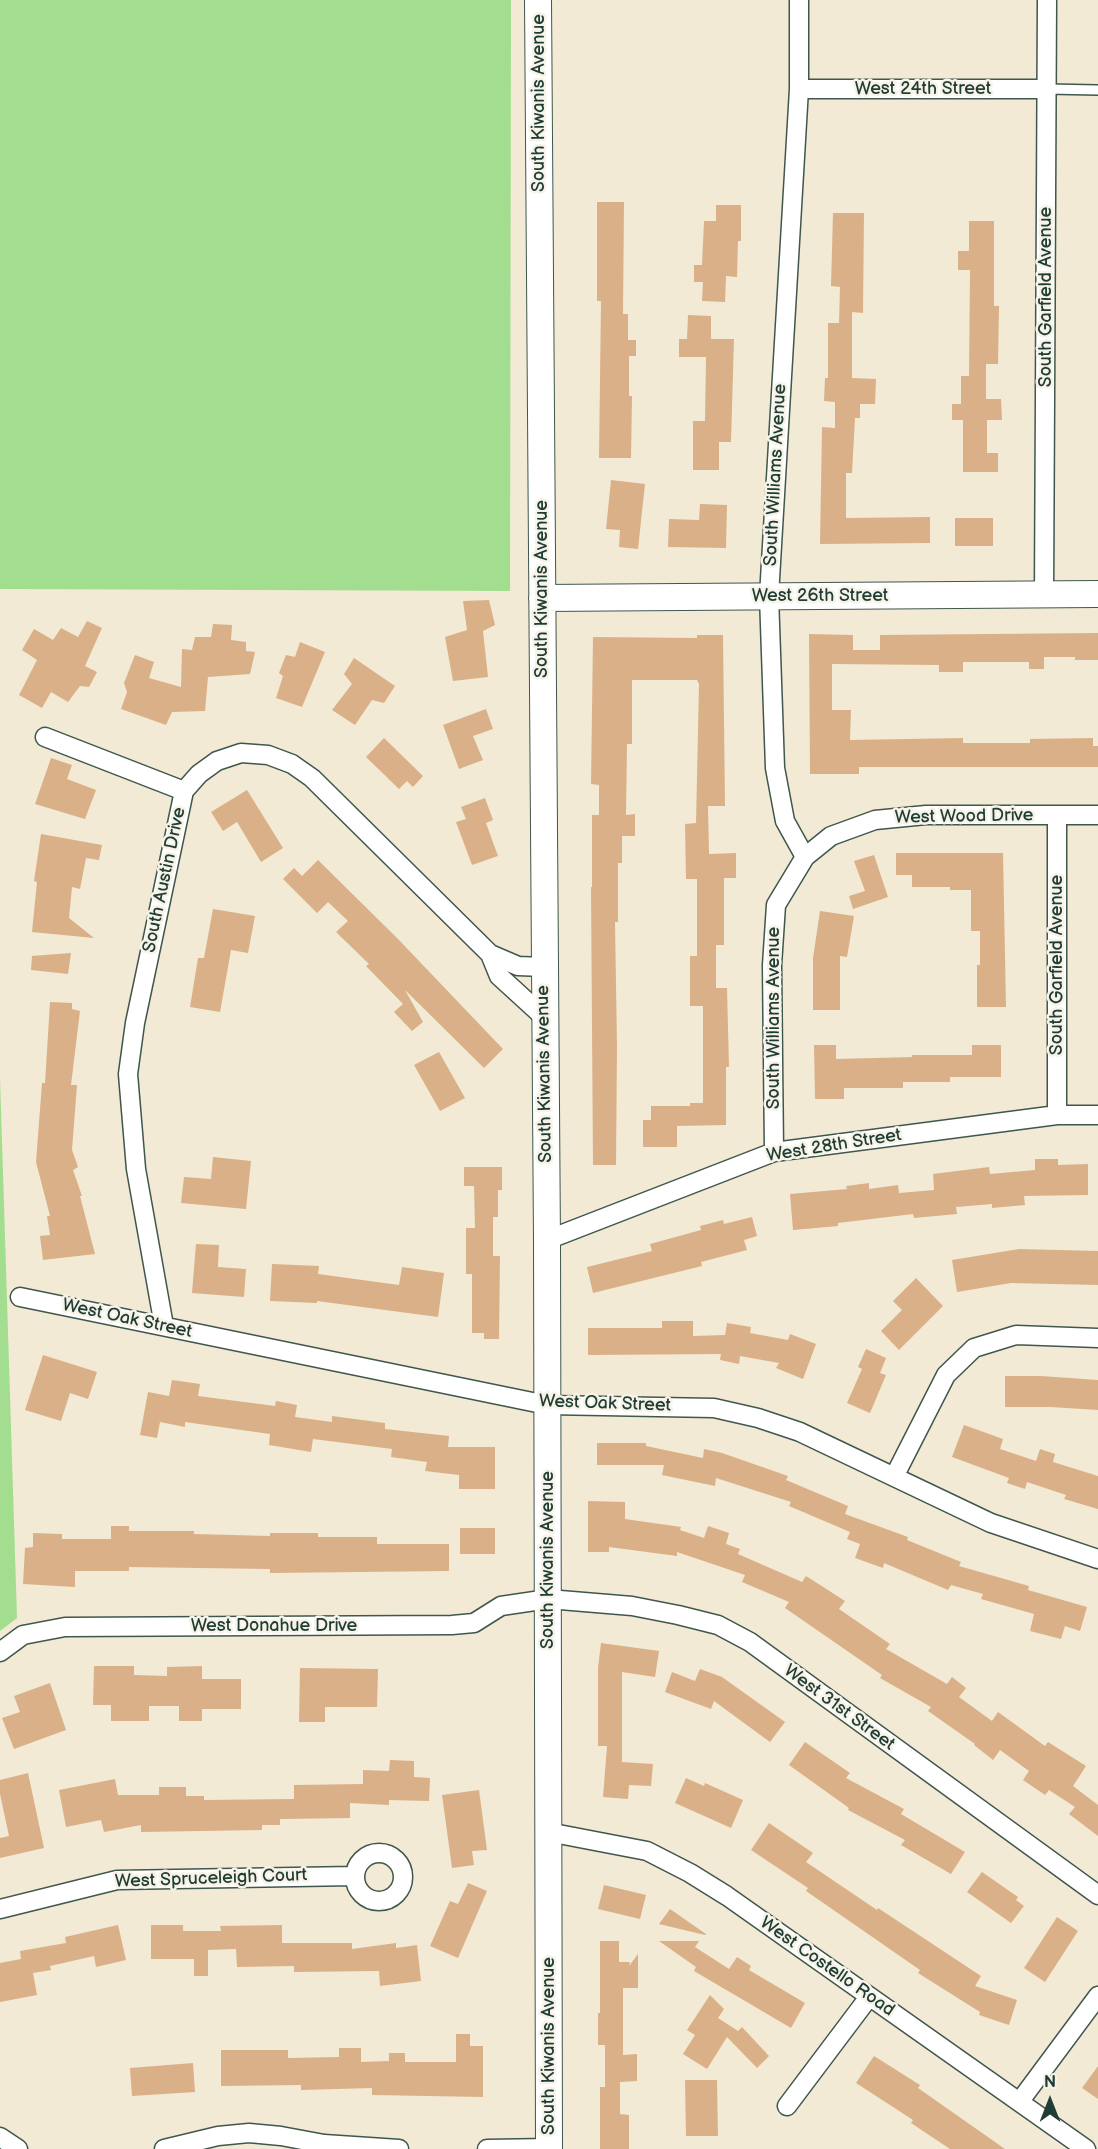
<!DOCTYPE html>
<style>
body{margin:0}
#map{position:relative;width:1098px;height:2149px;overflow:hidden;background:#f2ead4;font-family:"Balsamiq Sans",sans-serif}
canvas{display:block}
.north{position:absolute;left:1020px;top:2071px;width:60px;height:60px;-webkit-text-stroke:4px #f7f3e8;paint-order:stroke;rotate:0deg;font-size:16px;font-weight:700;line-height:24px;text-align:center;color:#1f3d34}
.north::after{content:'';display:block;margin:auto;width:21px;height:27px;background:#1f3d34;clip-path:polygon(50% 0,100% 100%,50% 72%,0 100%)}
</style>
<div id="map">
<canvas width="1098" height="2149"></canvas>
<div class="north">N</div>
</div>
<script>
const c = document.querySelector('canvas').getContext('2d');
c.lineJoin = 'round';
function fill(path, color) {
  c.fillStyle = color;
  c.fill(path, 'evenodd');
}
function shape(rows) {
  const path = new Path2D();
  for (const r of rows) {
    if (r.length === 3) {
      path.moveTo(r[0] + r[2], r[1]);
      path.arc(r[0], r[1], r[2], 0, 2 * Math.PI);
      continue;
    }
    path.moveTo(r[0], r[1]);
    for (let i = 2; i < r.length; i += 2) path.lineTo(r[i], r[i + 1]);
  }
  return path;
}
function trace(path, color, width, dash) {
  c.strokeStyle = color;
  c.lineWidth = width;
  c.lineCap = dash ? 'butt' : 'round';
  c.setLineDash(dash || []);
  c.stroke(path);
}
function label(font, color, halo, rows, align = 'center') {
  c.font = font + ' "Balsamiq Sans",sans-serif';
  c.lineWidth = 5;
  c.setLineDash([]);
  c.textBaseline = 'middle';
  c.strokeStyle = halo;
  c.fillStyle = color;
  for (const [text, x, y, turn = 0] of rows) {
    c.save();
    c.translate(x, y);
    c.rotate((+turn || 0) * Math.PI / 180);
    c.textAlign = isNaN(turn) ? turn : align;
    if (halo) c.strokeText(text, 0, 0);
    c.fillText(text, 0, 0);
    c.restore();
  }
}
fill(shape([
 [0,0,511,0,510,591,0,589],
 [0,1078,17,1618,0,1631]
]), '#a3dd8f');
fill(shape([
 [597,202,624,202,623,314,628,314,628,340,636,340,636,356,629,356,629,396,632,396,631,458,599,458,601,301,597,301],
 [716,205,741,205,741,241,738,241,737,277,726,276,725,302,702,301,703,282,694,282,694,265,702,265,704,221,716,221],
 [833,213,864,213,863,313,852,312,852,378,876,379,875,404,860,404,860,418,855,418,852,473,846,473,846,518,930,517,930,543,820,544,822,427,835,428,835,402,824,401,825,378,828,378,828,323,839,323,840,287,831,286],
 [969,221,994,221,994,306,999,306,998,364,986,364,986,399,1001,399,1002,420,987,420,987,453,998,453,998,472,963,472,963,420,952,420,952,404,961,404,961,376,969,376,970,270,958,270,958,251,969,251],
 [688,315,711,316,711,339,734,339,731,442,719,442,719,470,693,470,693,421,705,421,706,357,679,357,679,339,687,339],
 [611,480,645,484,638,549,619,547,620,530,606,529],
 [700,504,727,505,726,548,668,547,669,519,699,520],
 [955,518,993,518,993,546,955,546],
 [489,600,495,625,483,631,488,677,453,681,445,637,467,630,463,601],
 [87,621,102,628,85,666,97,672,89,687,80,686,68,702,51,692,42,708,19,695,37,660,22,650,34,629,53,640,61,628,78,637],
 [213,624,232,625,231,640,246,642,246,651,255,652,250,674,208,677,205,711,172,712,166,725,121,709,127,692,124,683,135,655,154,662,149,678,181,687,182,649,192,650,195,637,211,637],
 [1098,633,1098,660,1075,660,1075,657,1044,657,1044,669,1029,669,1029,662,963,662,963,672,939,672,939,665,832,664,832,710,851,710,850,740,963,738,963,743,1030,743,1030,739,1093,738,1093,746,1098,746,1098,767,859,767,859,774,810,774,809,634,853,635,853,650,880,650,880,635],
 [697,635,723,635,725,806,708,806,709,854,736,853,736,878,724,878,724,945,716,945,716,988,727,988,729,1067,726,1067,726,1125,677,1126,677,1147,643,1147,643,1120,651,1120,651,1106,690,1106,690,1103,703,1103,703,1006,690,1006,690,956,697,956,697,879,686,879,685,824,696,823,699,684,697,680,632,680,632,744,627,744,626,815,635,814,635,836,622,836,622,863,618,863,618,922,615,922,617,1046,616,1165,593,1165,591,887,592,887,592,815,599,815,599,785,591,784,593,637,697,638],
 [300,642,325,652,302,707,276,698,283,676,279,673,286,655,295,657],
 [354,658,395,686,384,703,372,700,355,725,332,710,352,684,344,674],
 [486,709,493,729,473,736,483,760,459,769,443,725],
 [384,738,423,776,413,787,407,781,399,789,366,757],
 [51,758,72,765,67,779,96,790,85,819,35,804],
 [247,790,283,848,261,862,237,822,223,831,211,812],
 [485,798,493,820,486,823,498,856,472,865,456,822,466,819,461,807],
 [41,834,102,845,99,860,86,858,80,889,72,887,69,918,94,938,32,932,37,882,34,881],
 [896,853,1003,853,1006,1007,977,1007,977,965,980,965,980,931,971,931,971,890,950,890,950,887,912,887,912,875,896,875],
 [874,855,888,897,853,909,849,896,865,891,854,861],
 [318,860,398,939,503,1049,484,1068,405,990,423,1022,412,1031,394,1012,403,1004,366,966,369,964,336,932,348,921,328,902,317,913,283,879,294,868,302,876],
 [213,909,255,916,248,953,231,950,220,1012,190,1007,198,958,204,958],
 [820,911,854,916,847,957,840,956,840,1010,813,1010,813,958],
 [71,953,68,974,31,970,32,956],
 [50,1002,72,1003,72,1009,80,1011,71,1085,77,1085,72,1150,78,1167,73,1170,82,1196,80,1196,95,1254,43,1260,40,1236,50,1235,47,1216,50,1216,36,1162,42,1083,45,1083],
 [814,1045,836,1045,836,1059,912,1057,912,1055,972,1055,972,1045,1001,1045,1001,1077,950,1077,950,1082,903,1082,903,1088,844,1088,844,1099,815,1099],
 [439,1052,465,1098,440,1111,414,1065],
 [213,1157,251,1161,246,1209,181,1203,184,1177,211,1179],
 [1035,1159,1058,1159,1058,1165,1088,1164,1088,1195,1024,1196,1025,1205,992,1208,992,1204,956,1207,957,1214,914,1218,913,1214,838,1223,838,1226,793,1230,790,1194,847,1189,846,1186,869,1183,869,1189,898,1185,899,1193,934,1190,933,1174,989,1167,990,1174,1035,1170],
 [464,1167,502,1167,502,1190,498,1190,498,1217,493,1217,493,1256,500,1256,499,1339,484,1339,484,1333,472,1333,472,1274,466,1274,466,1228,475,1228,474,1186,464,1186],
 [752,1217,757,1236,744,1240,747,1250,701,1262,702,1266,593,1293,587,1267,652,1251,650,1244,701,1230,700,1226,723,1220,724,1224],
 [196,1244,219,1245,218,1267,246,1269,244,1297,192,1293],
 [1019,1249,1098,1251,1098,1285,1011,1283,957,1292,952,1260],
 [272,1264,319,1266,318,1274,399,1285,402,1267,444,1273,438,1317,317,1301,317,1303,270,1301],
 [916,1278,943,1306,899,1350,881,1331,902,1310,893,1301],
 [662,1321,693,1321,693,1336,725,1335,727,1323,751,1327,750,1333,788,1340,790,1334,816,1344,803,1379,776,1368,779,1363,740,1356,739,1364,720,1360,721,1354,588,1355,588,1328,662,1328],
 [866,1349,886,1358,880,1373,886,1375,870,1413,847,1403,862,1369,858,1367],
 [43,1355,97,1372,88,1399,70,1393,61,1421,25,1410],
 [1005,1376,1041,1376,1098,1380,1098,1410,1050,1407,1005,1407],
 [172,1380,200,1384,198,1396,275,1406,276,1401,297,1405,295,1417,332,1422,332,1416,385,1423,385,1429,449,1436,448,1447,495,1447,495,1489,459,1489,459,1475,425,1471,427,1462,391,1457,392,1449,313,1439,311,1452,269,1445,270,1434,185,1422,185,1427,160,1422,157,1438,140,1435,148,1392,169,1396],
 [964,1425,1003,1439,1000,1449,1036,1461,1040,1449,1055,1454,1053,1462,1098,1476,1098,1509,1064,1499,1066,1495,1027,1482,1025,1489,1007,1483,1009,1478,952,1457],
 [597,1443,646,1443,646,1446,703,1458,704,1449,722,1453,788,1476,786,1480,848,1506,845,1514,908,1537,907,1540,961,1562,959,1566,1029,1586,1028,1590,1087,1607,1080,1631,1065,1626,1061,1639,1030,1631,1034,1614,981,1599,983,1594,951,1585,948,1590,884,1563,883,1568,855,1558,860,1544,847,1539,850,1532,789,1506,791,1502,716,1478,715,1486,662,1475,664,1465,597,1465],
 [588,1501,625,1502,625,1519,681,1527,680,1530,704,1538,708,1526,729,1533,726,1544,740,1549,738,1554,802,1582,806,1576,845,1601,839,1609,890,1644,886,1649,947,1684,952,1677,966,1688,959,1697,992,1721,998,1712,1045,1746,1048,1742,1086,1766,1073,1786,1098,1805,1098,1836,1069,1814,1075,1807,1049,1790,1045,1795,1023,1780,1029,1771,1000,1750,993,1760,974,1745,975,1744,928,1711,931,1707,880,1678,882,1675,785,1608,789,1602,742,1582,745,1575,677,1552,677,1556,609,1547,609,1552,588,1552],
 [111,1526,129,1526,129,1531,194,1531,194,1534,270,1536,270,1533,318,1533,318,1537,377,1537,377,1544,449,1544,449,1571,270,1573,270,1569,129,1567,129,1571,75,1571,75,1587,23,1584,25,1548,33,1547,33,1533,62,1534,62,1539,111,1539],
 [460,1528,495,1528,495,1554,460,1554],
 [601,1643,659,1651,655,1677,622,1672,622,1762,653,1764,651,1786,629,1785,628,1799,603,1797,607,1746,598,1746,598,1668],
 [94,1666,134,1666,134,1675,167,1676,167,1667,202,1666,202,1679,241,1679,241,1709,202,1709,202,1721,179,1721,179,1706,149,1706,149,1721,111,1721,111,1705,93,1705],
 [300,1668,378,1669,377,1707,325,1707,325,1722,299,1722],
 [700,1669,722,1677,785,1722,770,1742,714,1701,711,1709,665,1692,672,1672,695,1681],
 [50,1683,66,1730,14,1749,2,1718,20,1712,14,1696],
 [805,1742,850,1773,846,1778,904,1809,901,1814,965,1852,951,1874,901,1845,905,1840,848,1810,849,1808,789,1765],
 [390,1760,414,1761,414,1777,430,1778,429,1801,389,1800,389,1805,350,1803,350,1818,280,1819,280,1825,262,1825,262,1830,141,1832,141,1825,104,1832,101,1820,66,1827,59,1790,115,1779,118,1795,159,1795,159,1787,186,1787,186,1796,204,1796,204,1800,294,1799,294,1785,363,1784,363,1770,389,1771],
 [28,1773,44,1848,0,1858,0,1838,9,1836,0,1794,0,1780],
 [686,1778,704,1786,705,1783,743,1800,731,1828,675,1803],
 [479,1790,487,1850,472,1851,474,1865,452,1868,442,1795],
 [769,1823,813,1853,806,1862,877,1910,878,1908,981,1976,975,1986,1017,2000,1009,2025,979,2015,980,2012,918,1973,920,1970,806,1891,808,1888,751,1850],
 [982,1872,1018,1897,1016,1900,1024,1906,1011,1923,967,1892],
 [468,1883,487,1891,458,1958,430,1946,450,1901,458,1904],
 [604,1885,646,1895,640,1919,598,1909],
 [670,1909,706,1934,705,1935,659,1924],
 [1057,1917,1078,1931,1045,1982,1024,1968],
 [118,1925,126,1960,96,1967,94,1956,50,1966,51,1970,33,1973,37,1995,0,2002,0,1963,21,1959,20,1951,66,1943,65,1937],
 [151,1925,183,1925,183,1931,221,1931,220,1926,282,1925,282,1943,352,1943,352,1949,396,1943,396,1948,417,1945,421,1981,380,1986,379,1971,294,1972,294,1966,237,1967,236,1949,208,1950,208,1976,194,1976,194,1959,151,1959],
 [600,1941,619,1941,619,1962,630,1962,629,1966,638,1954,638,1988,623,1988,623,2055,637,2054,637,2081,620,2082,620,2114,629,2115,629,2149,600,2149,600,2087,605,2087,605,2045,598,2045,598,2013,600,2013],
 [659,1941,699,1941,695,1947,729,1969,737,1957,751,1966,749,1970,805,2003,791,2028,694,1971,696,1967],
 [710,1995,724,2009,718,2018,738,2031,742,2027,769,2056,757,2068,727,2037,707,2069,683,2054,695,2035,687,2030],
 [456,2034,470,2034,470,2046,483,2046,483,2097,372,2095,372,2088,301,2090,301,2085,221,2086,221,2050,288,2050,288,2058,339,2057,339,2048,361,2048,361,2062,389,2061,389,2053,405,2053,405,2062,456,2062],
 [874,2056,920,2085,918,2088,1005,2149,950,2149,911,2123,913,2120,856,2083],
 [193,2063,195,2092,132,2096,130,2068],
 [1098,2066,1098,2099,1082,2088],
 [685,2080,717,2080,718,2136,686,2136]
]), '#dab088');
const lane = shape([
 [1047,89,1098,90]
]);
const street = shape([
 [799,0,799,89,769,596,775,768,785,821,805,857],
 [799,89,1047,89],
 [1044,595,1047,0],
 [45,737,184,791],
 [1057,815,1057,1115],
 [490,954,499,976,545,1018],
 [774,1152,772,965,776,905,805,857,831,836,875,820,926,815,1098,815],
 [547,1240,774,1152,1057,1115,1098,1115],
 [20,1297,547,1405,714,1408,758,1418,800,1432,991,1523,1098,1559],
 [164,1326,136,1169,128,1074,135,1023,184,791,199,774,217,761,241,753,268,755,292,764,312,778,490,954,518,966,544,967],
 [894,1477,946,1375,974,1348,1016,1335,1098,1338],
 [0,1652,23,1635,65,1627,452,1625,474,1623,501,1606,548,1599,632,1606,678,1615,718,1625,750,1642,1098,1895],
 [548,1832,647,1851,690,1873,727,1896,1086,2149],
 [379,1877,24],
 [0,1909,117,1880,354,1876],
 [1020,2101,1098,1996],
 [787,2106,869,1997],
 [0,2137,18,2149],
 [164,2149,218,2136,249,2133,281,2136,324,2144,399,2149],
 [487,2149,549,2148]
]);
const secondary = shape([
 [538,0,547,1240,549,2149],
 [542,598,1098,594]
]);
trace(lane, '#3f574c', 12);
trace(street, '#3f574c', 21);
trace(secondary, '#3f574c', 28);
trace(lane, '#fff', 9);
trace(street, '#fff', 18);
trace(secondary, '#fff', 26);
label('18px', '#1f3d34', '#f7f3e8', [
 ["West 24th Street",923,89],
 ["South Kiwanis Avenue",539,103,-90],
 ["South Garfield Avenue",1046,297,-90],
 ["South Williams Avenue",776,475,-87],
 ["South Kiwanis Avenue",542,589,-90],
 ["West 26th Street",820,596],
 ["West Wood Drive",964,817,-1],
 ["South Austin Drive",165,880,-78],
 ["South Garfield Avenue",1057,965,-90],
 ["South Williams Avenue",774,1018,-90],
 ["South Kiwanis Avenue",545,1074,-91],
 ["West 28th Street",834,1146,-9],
 ["West Oak Street",127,1319,12],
 ["West Oak Street",605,1404,2],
 ["South Kiwanis Avenue",548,1560,-90],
 ["West Donahue Drive",274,1626],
 ["West 31st Street",839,1708,36],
 ["West Spruceleigh Court",211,1879,-2],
 ["West Costello Road",827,1967,35],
 ["South Kiwanis Avenue",549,2046,-90]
]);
</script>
